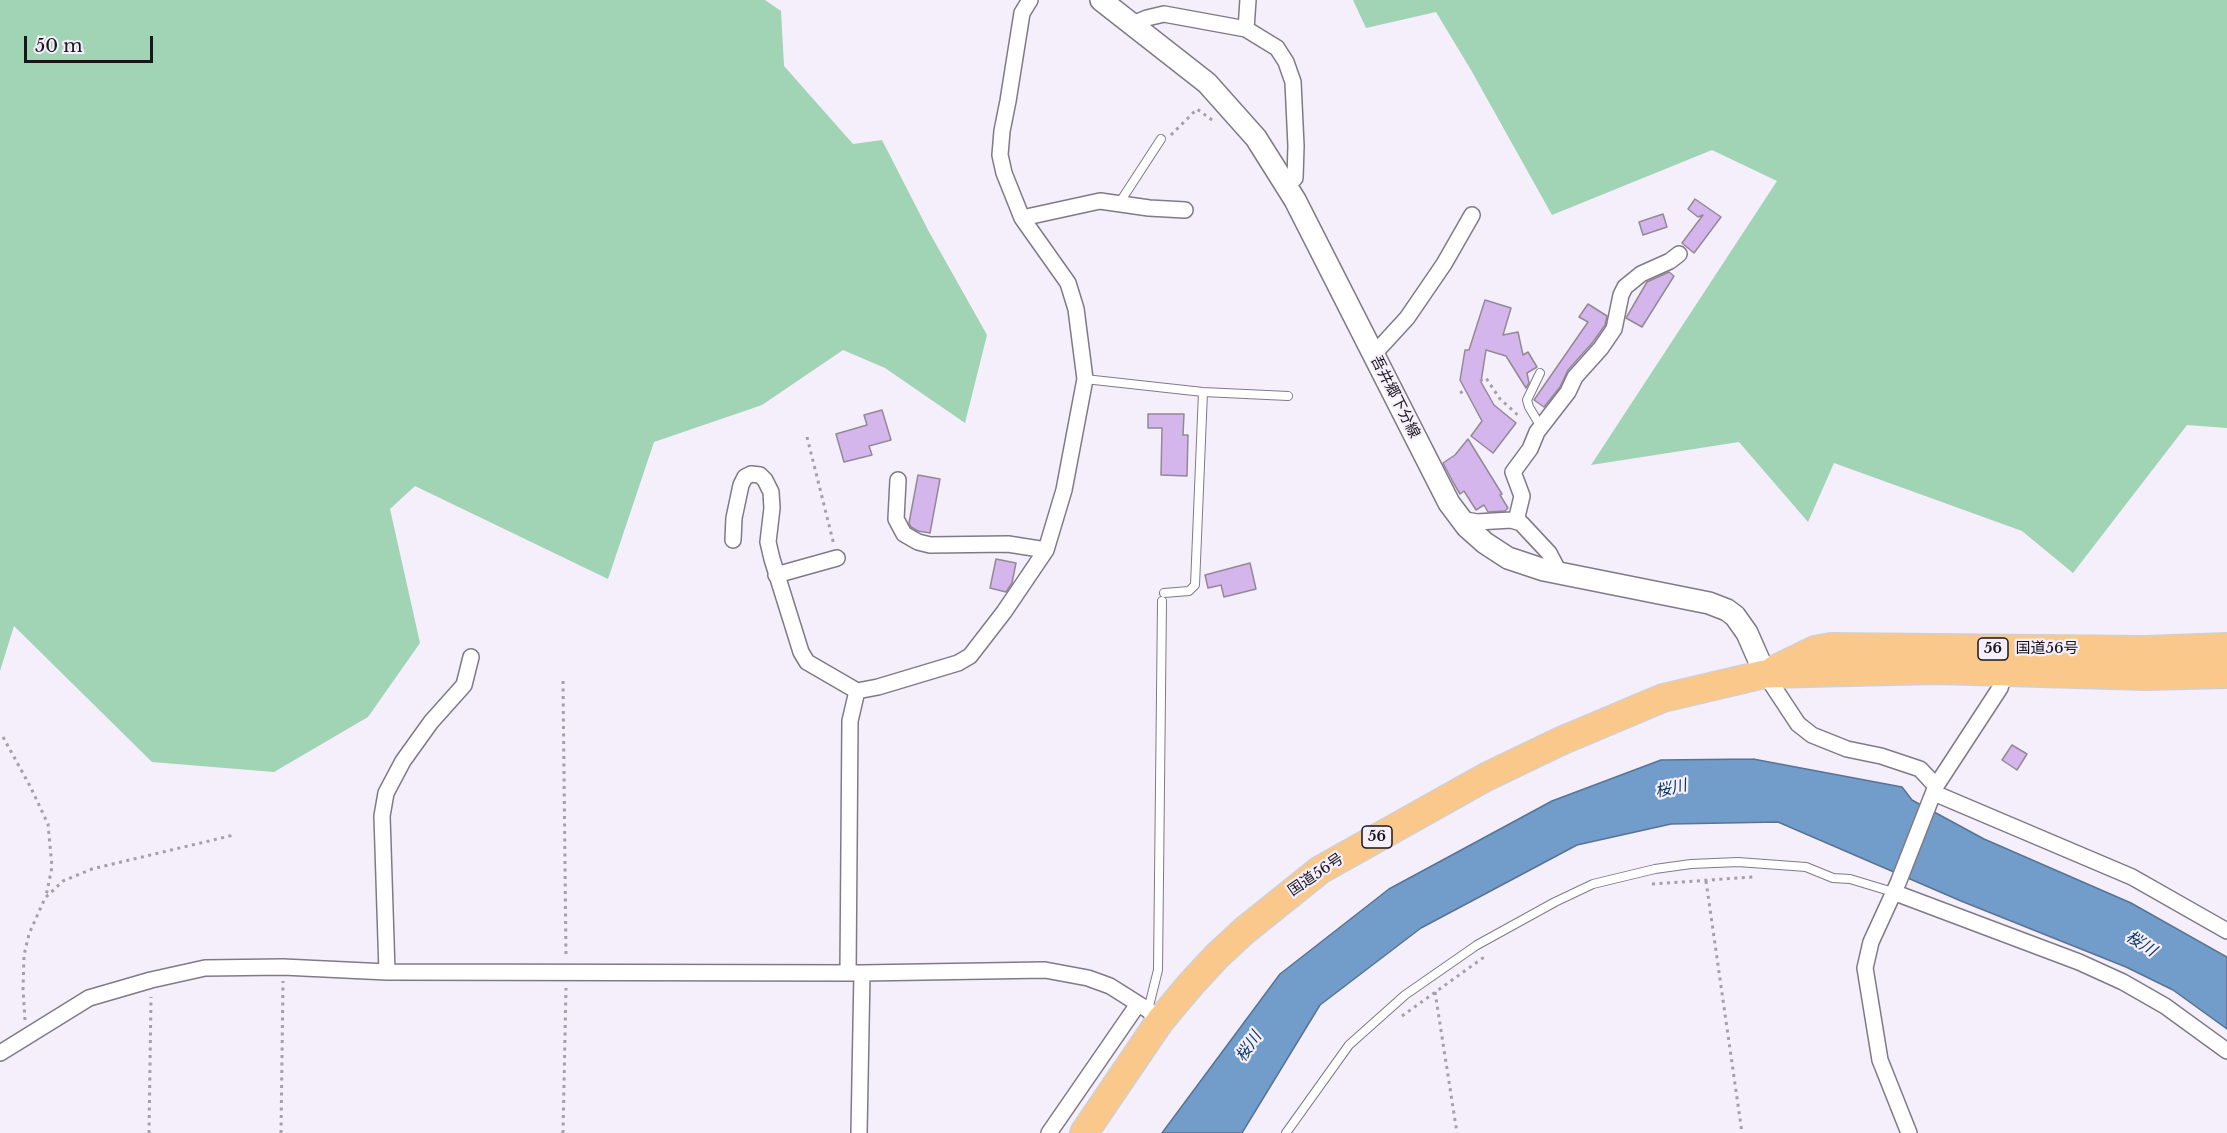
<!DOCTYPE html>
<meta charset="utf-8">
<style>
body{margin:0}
#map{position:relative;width:2227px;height:1133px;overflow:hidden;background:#f5eefb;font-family:"Libre Baskerville",serif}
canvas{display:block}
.scale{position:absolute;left:24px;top:36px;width:129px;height:27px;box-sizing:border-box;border:3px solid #18161a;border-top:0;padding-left:8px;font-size:18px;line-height:21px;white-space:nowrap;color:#18161a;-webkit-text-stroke:4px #f5eefb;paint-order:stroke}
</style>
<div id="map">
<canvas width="2227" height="1133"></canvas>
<div class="scale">50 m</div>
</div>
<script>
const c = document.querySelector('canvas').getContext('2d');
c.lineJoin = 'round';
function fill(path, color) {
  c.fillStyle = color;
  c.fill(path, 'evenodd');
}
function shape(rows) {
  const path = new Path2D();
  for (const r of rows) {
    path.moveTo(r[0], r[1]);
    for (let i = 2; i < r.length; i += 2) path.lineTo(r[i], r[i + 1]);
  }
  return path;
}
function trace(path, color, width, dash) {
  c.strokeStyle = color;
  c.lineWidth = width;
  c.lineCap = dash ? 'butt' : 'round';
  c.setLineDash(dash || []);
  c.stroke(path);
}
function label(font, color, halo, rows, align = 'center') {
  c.font = font + ' "Libre Baskerville","Noto Sans JP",serif';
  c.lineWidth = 4.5;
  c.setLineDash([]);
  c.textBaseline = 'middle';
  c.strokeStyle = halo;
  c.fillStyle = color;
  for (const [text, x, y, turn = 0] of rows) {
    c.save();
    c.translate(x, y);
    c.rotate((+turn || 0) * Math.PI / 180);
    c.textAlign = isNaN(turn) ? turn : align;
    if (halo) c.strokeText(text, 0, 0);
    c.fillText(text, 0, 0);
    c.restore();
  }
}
fill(shape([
 [0,0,765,0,781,11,784,66,853,144,882,140,928,230,987,335,965,423,885,368,843,350,762,405,654,442,608,579,415,486,390,509,420,643,368,717,274,772,152,762,14,626,0,671],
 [1353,0,2227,0,2227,428,2187,425,2073,573,2022,531,1834,463,1808,522,1739,442,1591,465,1777,181,1712,150,1552,215,1471,70,1436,12,1366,28]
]), '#a1d3b5');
const water = shape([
 [1753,759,1902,787,1912,800,1984,839,2131,903,2227,957,2227,1029,2173,990,2126,967,1961,901,1778,822,1671,824,1577,845,1421,928,1320,1005,1242,1133,1162,1133,1280,974,1389,889,1552,801,1661,760,1753,759]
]);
fill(water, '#729cc9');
trace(water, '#577494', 1.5);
const building = shape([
 [1695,199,1721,217,1694,253,1682,243,1703,215,1698,217,1688,209,1695,199],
 [1663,214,1667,227,1643,235,1639,222,1663,214],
 [1669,272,1674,276,1642,327,1626,318,1647,282,1669,272],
 [1485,300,1511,308,1503,335,1518,332,1523,355,1528,352,1537,367,1527,373,1529,383,1526,388,1506,356,1486,350,1481,382,1494,405,1516,423,1493,453,1471,436,1482,421,1460,380,1465,350,1469,350,1485,300],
 [1588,304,1607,316,1605,325,1593,342,1568,370,1560,387,1544,407,1534,400,1588,322,1579,317,1588,304],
 [882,410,891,440,869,446,872,455,844,462,836,434,867,425,864,415,882,410],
 [1148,414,1184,414,1183,435,1188,435,1187,476,1161,475,1162,428,1148,428,1148,414],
 [1468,439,1502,494,1500,495,1508,508,1505,511,1488,512,1484,505,1476,510,1464,491,1460,494,1453,482,1443,463,1455,455,1468,439],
 [918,475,940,479,930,533,918,531,911,527,909,523,918,475],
 [996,559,1016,563,1012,583,1006,592,990,588,996,559],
 [1250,563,1256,589,1224,597,1221,585,1208,588,1205,575,1250,563],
 [2012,745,2027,754,2017,770,2002,760,2012,745]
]);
fill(building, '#d4b6ec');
trace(building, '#918a96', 1.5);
const lane = shape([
 [1120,202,1161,139],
 [1540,373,1527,400,1529,407,1541,427],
 [1085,379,1203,392,1288,396],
 [1164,593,1189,591,1195,585,1203,392],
 [1148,1010,1158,970,1162,601],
 [1286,1133,1349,1045,1405,995,1477,945,1555,902,1593,884,1655,869,1691,864,1738,862,1806,867,1833,878,1850,879,1893,892]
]);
const street = shape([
 [1133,24,1147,18,1164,14,1246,29,1277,48,1286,62,1293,82,1296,146,1295,178,1287,185],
 [1246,29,1248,0],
 [1022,218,1100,201,1149,208,1185,210],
 [1374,354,1407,318,1444,264,1472,215],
 [898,480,896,519,904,534,918,542,930,545,1008,544,1046,550],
 [1460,519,1477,522,1511,520,1521,523,1549,553,1560,574],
 [1516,521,1522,496,1513,472,1530,449,1537,432,1568,392,1575,377,1601,348,1614,329,1621,295,1625,287,1641,274,1670,261,1679,254],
 [733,540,734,518,741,485,745,477,751,474,760,475,765,480,771,492,772,508,768,542,772,559,801,652,807,662,857,691,878,687,958,663,970,656,1004,612,1046,550,1064,490,1085,379,1076,309,1068,283,1022,218,1004,173,1000,155,1002,131,1008,101,1022,13,1030,0],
 [776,575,837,558],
 [1765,674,1798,724,1812,735,1847,749,1881,756,1920,769,1936,786],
 [1934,793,2132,877,2227,931],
 [1893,892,2079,962,2123,982,2165,1006,2227,1051],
 [387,972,382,816,386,793,403,761,431,722,464,685,471,657],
 [848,973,850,721,857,691],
 [0,1053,89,998,151,980,205,968,283,967,387,972,862,973,1045,970,1088,978,1110,986,1148,1010,1160,1021],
 [859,1133,862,973],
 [1049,1133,1138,1004],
 [1909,1133,1880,1060,1865,968,1871,942,1898,883,1936,786,2000,688,2005,672]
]);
const secondary = shape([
 [1101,0,1207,83,1256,138,1295,200,1449,503,1467,527,1485,543,1508,558,1544,570,1709,603,1727,610,1735,616,1747,633,1765,674]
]);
const highway = shape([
 [1774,670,1815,650,1831,647,2146,650,2227,647],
 [1084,1133,1160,1021,1191,984,1217,956,1244,931,1320,870,1486,777,1561,741,1663,698,1765,674,1937,670,2146,676,2227,674]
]);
trace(lane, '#807a86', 10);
trace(street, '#807a86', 18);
trace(secondary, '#807a86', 24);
trace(highway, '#d1d0d1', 30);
trace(shape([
 [1171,135,1197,109,1212,120],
 [1480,381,1486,378,1500,399,1520,417],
 [1460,393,1465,390],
 [807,437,834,545],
 [563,681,566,957],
 [3,737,30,786,48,824,52,867,46,896],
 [1706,881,1742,1133],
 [1652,884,1753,877],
 [1435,992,1457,1133],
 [1402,1016,1487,955],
 [25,1020,23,989,24,955,29,934,45,898,63,881,92,869,234,835],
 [149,1133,151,997],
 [281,1133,283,981],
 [563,1133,566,988]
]), '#a49fa9', 3, [3, 4.5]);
trace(lane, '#fff', 8);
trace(street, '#fff', 15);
trace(secondary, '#fff', 21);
trace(highway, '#fac88a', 27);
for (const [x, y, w] of [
 [1993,649,30],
 [1377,837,30]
]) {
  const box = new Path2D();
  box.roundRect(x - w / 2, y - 11, w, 22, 4.5);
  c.fillStyle = '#f5eefb';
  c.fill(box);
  trace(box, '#18161a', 1.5);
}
label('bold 14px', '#18161a', null, [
 ["56",1993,649],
 ["56",1377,837]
]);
label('15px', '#18161a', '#f5eefb', [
 ["吾井郷下分線",1395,397,63],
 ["国道56号",2047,649],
 ["国道56号",1316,875,-34]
]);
label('italic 16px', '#083963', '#f5eefb', [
 ["桜川",1671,789,-13],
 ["桜川",2141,944,33],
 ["桜川",1249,1047,-56]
]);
</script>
